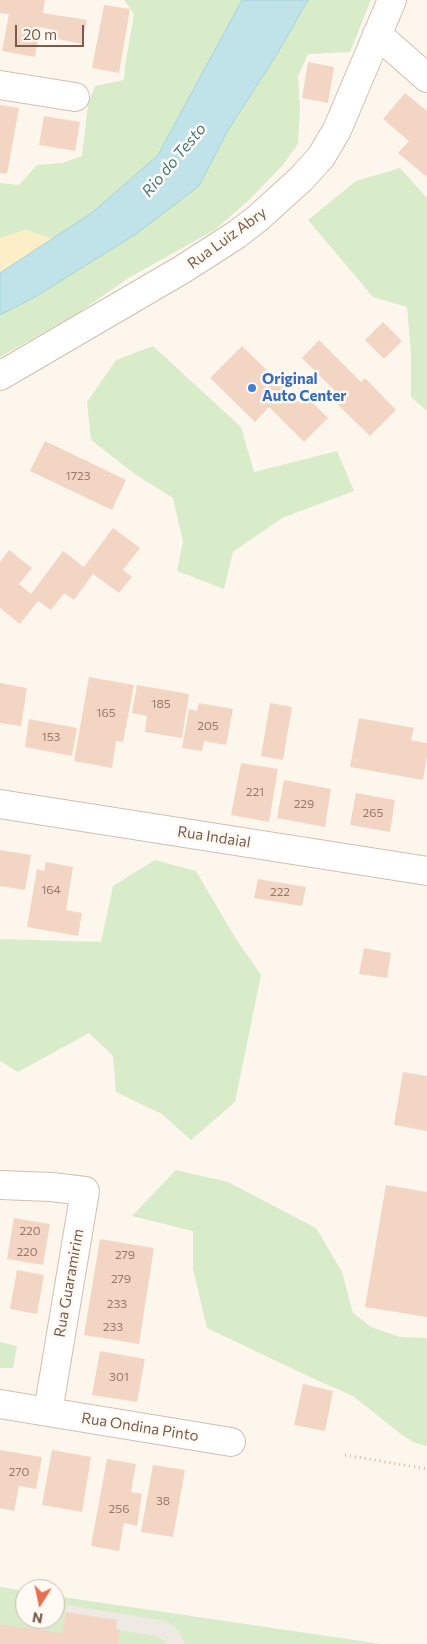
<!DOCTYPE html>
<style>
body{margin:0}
#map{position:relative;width:427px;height:1644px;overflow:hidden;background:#fdf6ec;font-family:Commissioner,sans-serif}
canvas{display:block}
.north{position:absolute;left:15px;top:1579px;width:50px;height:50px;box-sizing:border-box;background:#fffaf3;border:1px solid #cabbb1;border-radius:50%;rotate:190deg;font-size:14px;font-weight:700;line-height:20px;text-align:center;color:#7a5c4d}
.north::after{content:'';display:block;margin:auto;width:18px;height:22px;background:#e76f51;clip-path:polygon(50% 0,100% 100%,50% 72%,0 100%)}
.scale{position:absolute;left:15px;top:25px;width:69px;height:22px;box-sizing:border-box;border:2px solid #7a5c4d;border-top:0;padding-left:6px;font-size:15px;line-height:18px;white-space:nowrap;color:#7a5c4d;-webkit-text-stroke:4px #fffaf3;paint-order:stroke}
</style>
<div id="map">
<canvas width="427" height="1644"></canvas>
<div class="north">N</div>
<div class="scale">20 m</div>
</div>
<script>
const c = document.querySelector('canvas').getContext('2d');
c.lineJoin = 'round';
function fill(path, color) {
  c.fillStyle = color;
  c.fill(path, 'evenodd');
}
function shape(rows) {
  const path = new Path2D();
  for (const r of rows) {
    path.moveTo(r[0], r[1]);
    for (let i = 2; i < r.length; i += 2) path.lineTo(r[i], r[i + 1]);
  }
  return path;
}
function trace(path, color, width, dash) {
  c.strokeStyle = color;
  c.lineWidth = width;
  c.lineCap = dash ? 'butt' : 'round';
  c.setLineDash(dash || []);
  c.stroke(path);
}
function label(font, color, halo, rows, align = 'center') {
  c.font = font + ' Commissioner,sans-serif';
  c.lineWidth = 5;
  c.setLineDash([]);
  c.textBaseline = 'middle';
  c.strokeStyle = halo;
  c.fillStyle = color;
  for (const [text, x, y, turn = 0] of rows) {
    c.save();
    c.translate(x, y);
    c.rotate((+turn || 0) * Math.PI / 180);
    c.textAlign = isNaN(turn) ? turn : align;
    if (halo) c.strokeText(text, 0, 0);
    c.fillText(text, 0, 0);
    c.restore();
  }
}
fill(shape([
 [0,1587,25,1591,25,1619,55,1619,55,1596,381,1644,0,1644]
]), '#efe9e4');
fill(shape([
 [124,0,242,0,158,155,93,212,53,239,26,230,0,238,0,183,19,185,37,165,62,163,82,156,88,104,95,86,124,80,125,65,134,14],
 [308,0,371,0,350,52,308,54,298,76,300,107,298,144,282,166,249,200,216,229,127,279,74,316,0,357,0,315,35,297,199,186,227,132,277,54],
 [400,168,427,198,427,411,411,397,411,353,407,307,373,297,308,220,356,181],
 [153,346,241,427,254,472,337,451,354,491,282,518,233,552,224,589,177,571,183,542,173,498,136,475,91,440,87,402,116,360],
 [155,860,196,871,236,939,261,975,235,1102,191,1140,162,1114,116,1092,113,1056,89,1033,18,1072,0,1061,0,939,101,942,113,886],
 [176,1170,228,1182,316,1228,342,1272,353,1313,371,1327,400,1337,427,1338,427,1446,415,1443,402,1435,353,1396,312,1378,207,1328,193,1269,193,1231,132,1216],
 [0,1342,17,1346,13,1368,0,1368],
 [0,1587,25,1591,25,1619,55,1619,55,1596,381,1644,185,1644,179,1631,167,1621,67,1605,62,1633,0,1624],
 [120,1630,155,1636,164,1640,166,1644,118,1644]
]), '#d8ecc9');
fill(shape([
 [26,230,53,239,0,273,0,238]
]), '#fcefc7');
const water = shape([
 [242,0,308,0,277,54,227,132,199,186,136,234,35,297,0,315,0,273,93,212,158,155,242,0]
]);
fill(water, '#bfe3e8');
trace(water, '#a5d3da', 1);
fill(shape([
 [0,0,45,0,43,13,87,20,82,44,53,38,54,30,40,27,35,57,2,51,9,14,0,13],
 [104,5,130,9,119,73,92,68],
 [308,62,334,67,328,103,302,98],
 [405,93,427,111,427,177,398,153,409,141,383,119],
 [0,105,19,108,7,174,0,173],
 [44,116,80,122,75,151,39,145],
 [383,322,402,341,384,359,365,340],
 [319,340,361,382,365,378,396,410,370,436,338,405,344,400,302,358],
 [242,346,301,404,308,398,328,418,304,442,269,407,255,422,210,378],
 [45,441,126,480,112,510,30,471],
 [113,528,140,548,123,570,132,577,119,593,93,574,74,600,64,593,51,610,38,601,20,624,0,608,0,562,9,550,32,568,19,584,31,594,63,551,84,567],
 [89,677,134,685,123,742,116,741,112,768,74,761],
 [0,683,27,688,21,726,0,723],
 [137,685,189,694,182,738,145,732,147,716,132,713],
 [199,703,233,709,226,745,204,741,202,751,182,748,189,709,197,711],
 [270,703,292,707,283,760,261,756],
 [359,718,414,728,411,740,427,743,427,755,423,780,350,767],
 [29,719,77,728,72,756,25,747],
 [241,763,278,769,269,822,231,815],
 [284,780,331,789,325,827,277,818],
 [356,793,395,800,390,832,350,825],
 [0,850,31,855,25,890,0,886],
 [46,862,73,867,66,910,82,913,78,936,27,927,37,869,44,871],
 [258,879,306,887,302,906,254,898],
 [364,948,391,953,387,978,359,974],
 [403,1072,427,1076,427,1131,394,1125],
 [386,1185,427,1192,427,1317,365,1307],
 [14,1218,50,1224,43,1265,7,1259],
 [100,1239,154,1248,139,1344,84,1335],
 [17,1270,44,1275,37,1314,10,1309],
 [100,1351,145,1359,137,1402,92,1395],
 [303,1384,333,1391,325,1431,294,1425],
 [0,1450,42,1457,36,1489,19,1486,14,1511,0,1508],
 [52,1450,91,1457,82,1512,42,1505],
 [107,1459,136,1464,131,1492,142,1494,137,1526,124,1523,119,1551,91,1546],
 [153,1465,185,1470,173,1537,141,1532],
 [66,1612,117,1620,116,1629,120,1630,118,1644,0,1644,0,1624,62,1633]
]), '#f3d5c3');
const minor = shape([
 [377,34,427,78],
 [0,85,75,97],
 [0,376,183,269,236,235,258,218,301,179,321,157,337,130,392,0],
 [0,804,427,871],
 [0,1185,51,1187,85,1191,48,1412,0,1404],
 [48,1412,231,1442]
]);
trace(minor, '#d1beb0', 30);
trace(shape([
 [345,1455,427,1469]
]), '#d9b8a5', 3, [1, 4]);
trace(minor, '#fff', 28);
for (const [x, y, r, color] of [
 [252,388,5,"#3f7fe0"]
]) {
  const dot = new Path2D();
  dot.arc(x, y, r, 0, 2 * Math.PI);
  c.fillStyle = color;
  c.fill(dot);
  trace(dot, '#fffaf3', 2);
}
label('12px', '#987a6a', null, [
 ["1723",78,476],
 ["185",161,704],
 ["165",106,713],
 ["205",208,726],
 ["153",51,737],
 ["221",255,792],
 ["229",304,804],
 ["265",373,813],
 ["164",51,890],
 ["222",280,892],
 ["220",30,1231],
 ["220",27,1252],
 ["279",125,1255],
 ["279",121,1279],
 ["233",117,1304],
 ["233",113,1327],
 ["301",119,1377],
 ["270",19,1472],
 ["38",163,1501],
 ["256",119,1509]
]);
label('15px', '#7a5c4d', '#fffaf3', [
 ["Rua Luiz Abry",227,238,-36],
 ["Rua Indaial",214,837,9],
 ["Rua Guaramirim",69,1283,-80],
 ["Rua Ondina Pinto",140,1427,9]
]);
label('bold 15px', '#366cbe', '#fffaf3', [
 ["Original",262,379],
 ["Auto Center",262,396]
], 'left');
label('italic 16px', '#437c86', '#fffaf3', [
 ["Rio do Testo",174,160,-50]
]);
</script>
